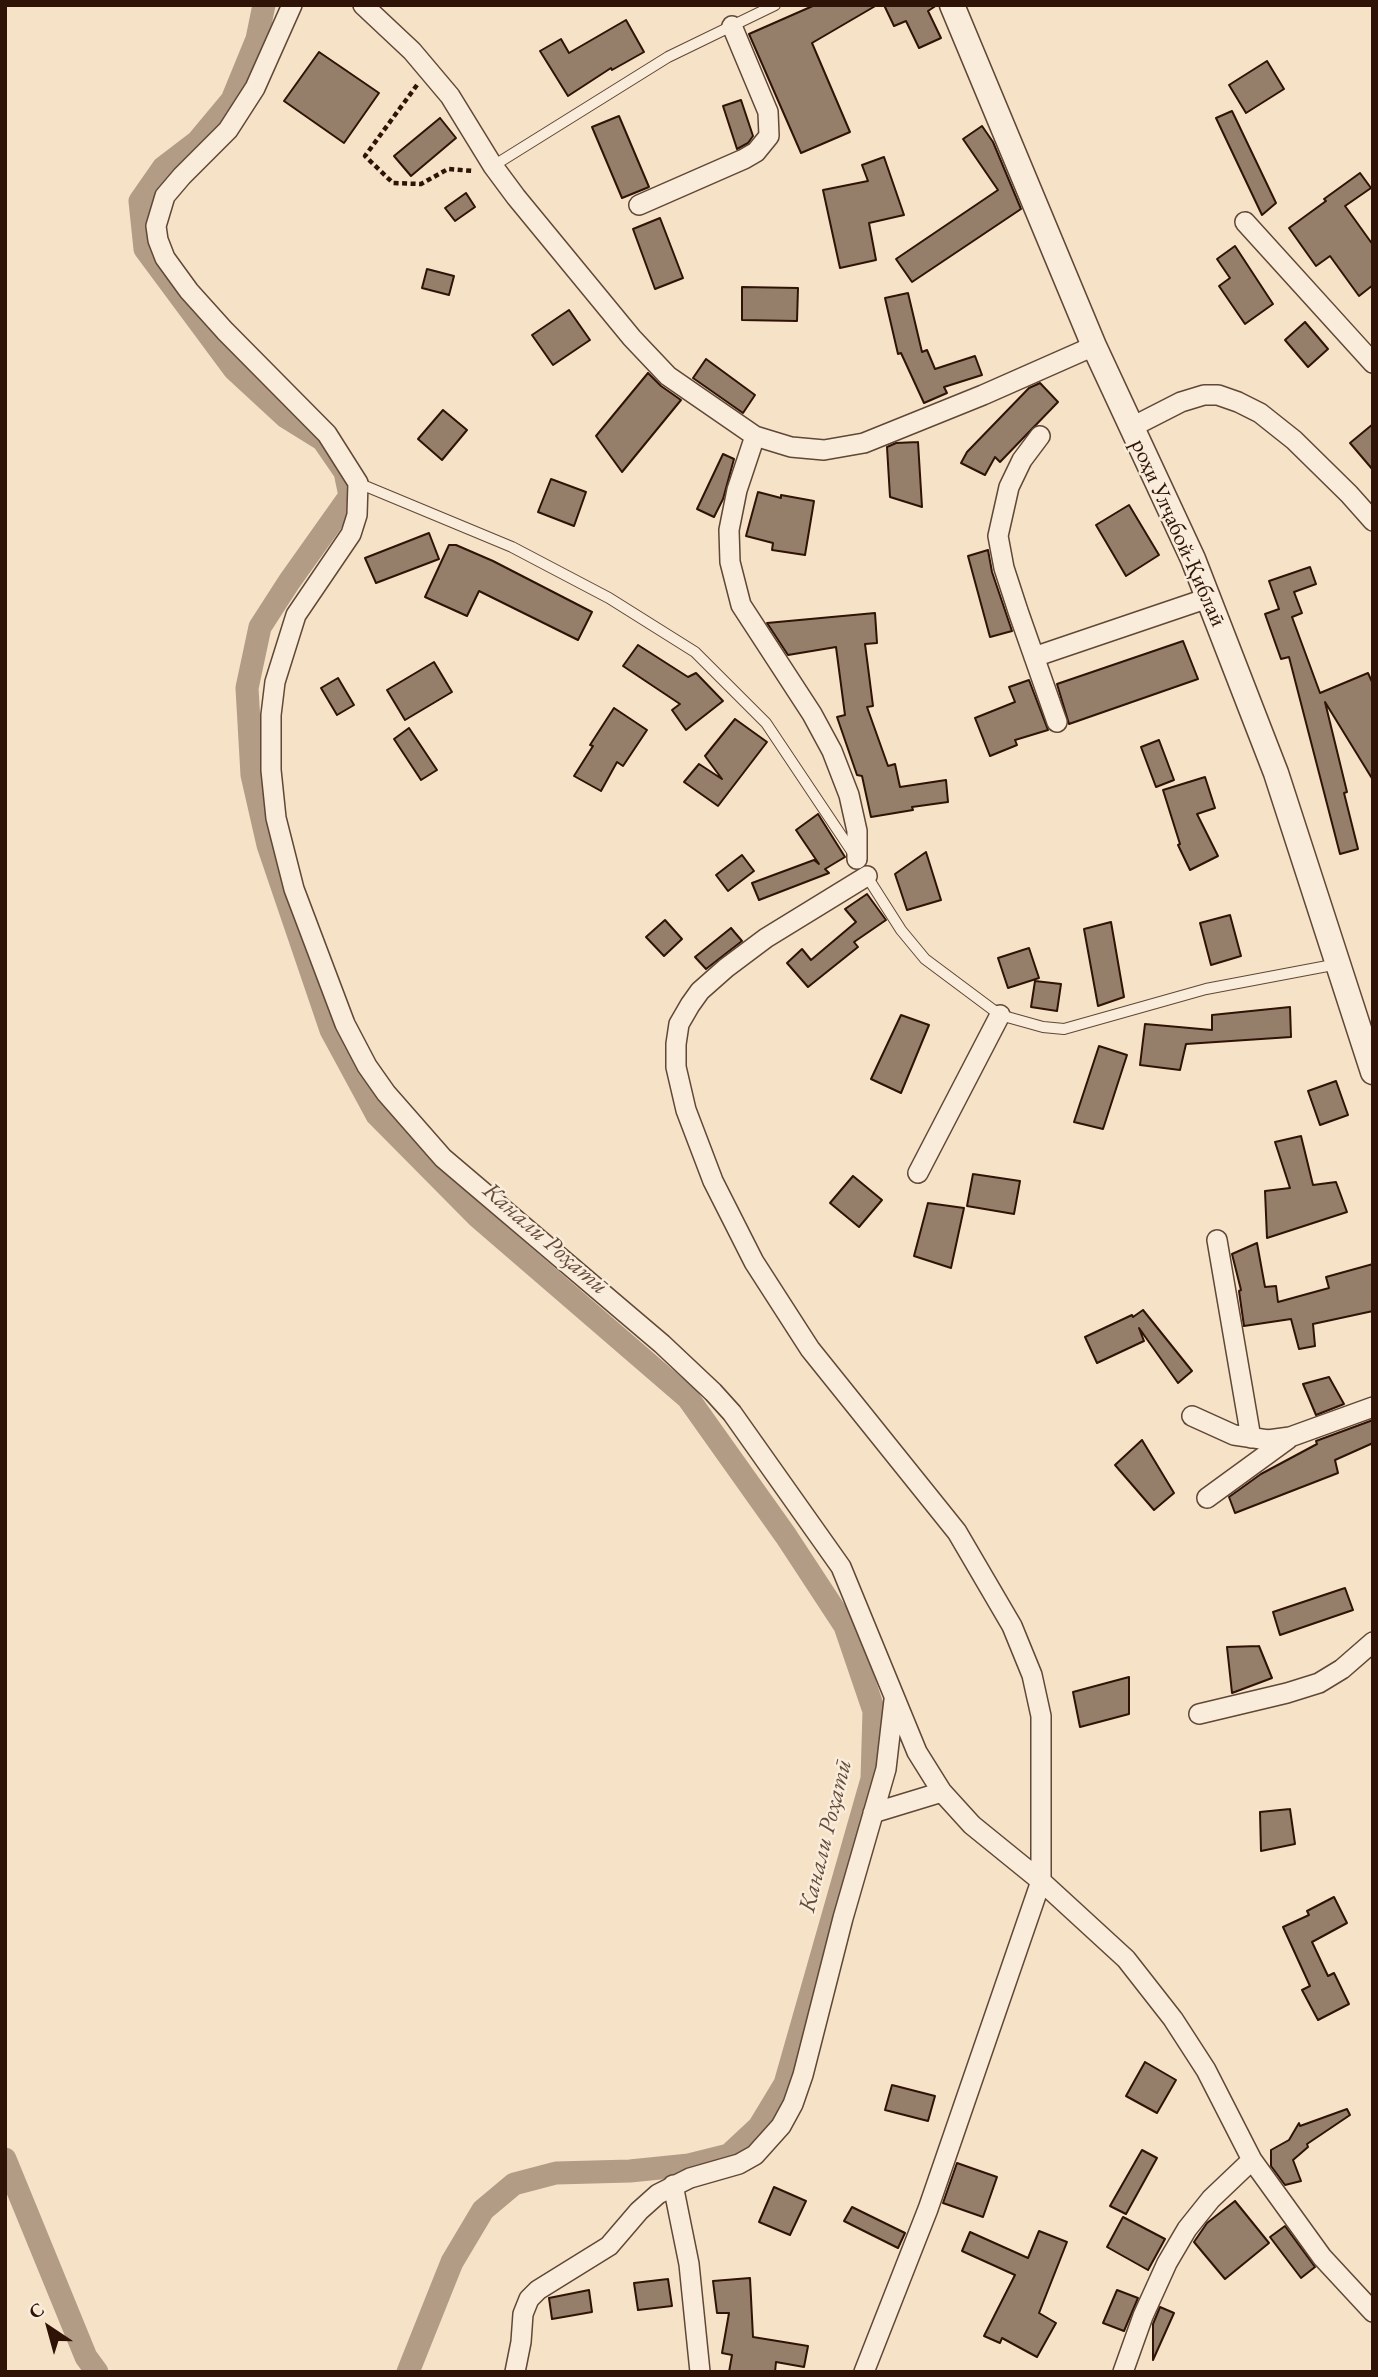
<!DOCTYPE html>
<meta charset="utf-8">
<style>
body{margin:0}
#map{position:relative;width:1378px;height:2377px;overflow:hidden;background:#f6e2c7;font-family:"EB Garamond",serif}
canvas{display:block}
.frame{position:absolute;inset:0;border:7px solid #2e1306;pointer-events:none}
.north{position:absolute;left:14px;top:2293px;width:70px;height:70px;-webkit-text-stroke:5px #f9ecdb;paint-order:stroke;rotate:324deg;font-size:19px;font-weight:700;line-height:28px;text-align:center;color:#2e1306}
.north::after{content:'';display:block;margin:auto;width:24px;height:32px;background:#2e1306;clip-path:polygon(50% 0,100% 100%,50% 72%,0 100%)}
</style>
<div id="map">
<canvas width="1378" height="2377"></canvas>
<div class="frame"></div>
<div class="north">С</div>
</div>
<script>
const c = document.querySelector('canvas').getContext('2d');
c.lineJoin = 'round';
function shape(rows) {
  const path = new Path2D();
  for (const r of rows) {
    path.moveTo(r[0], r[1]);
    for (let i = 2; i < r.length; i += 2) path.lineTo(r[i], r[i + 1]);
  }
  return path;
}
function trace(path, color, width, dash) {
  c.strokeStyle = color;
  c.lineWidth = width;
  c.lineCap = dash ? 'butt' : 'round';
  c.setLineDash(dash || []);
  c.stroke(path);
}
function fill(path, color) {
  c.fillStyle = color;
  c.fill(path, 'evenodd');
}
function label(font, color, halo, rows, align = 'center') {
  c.font = font + ' "EB Garamond",serif';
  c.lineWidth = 5;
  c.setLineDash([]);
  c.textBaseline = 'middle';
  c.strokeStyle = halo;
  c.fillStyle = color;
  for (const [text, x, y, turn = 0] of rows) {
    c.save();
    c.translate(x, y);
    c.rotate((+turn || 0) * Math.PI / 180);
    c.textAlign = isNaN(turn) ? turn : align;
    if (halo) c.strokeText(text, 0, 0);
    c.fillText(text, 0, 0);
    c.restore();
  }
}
trace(shape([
 [264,5,257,39,232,100,197,142,163,168,140,201,145,249,234,369,286,417,323,440,345,472,350,496,289,582,260,627,247,688,252,775,268,845,331,1030,377,1115,477,1216,688,1398,786,1536,845,1626,874,1711,872,1779,785,2084,759,2127,729,2155,689,2165,630,2171,556,2173,514,2184,483,2210,452,2262,408,2372],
 [5,2159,86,2357,97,2372]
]), '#b29c85', 23);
const building = shape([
 [815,5,877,5,812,43,850,132,801,153,749,34,815,5],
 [884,5,937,5,928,11,941,38,919,48,906,21,894,26,884,5],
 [626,20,644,52,612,70,611,68,568,96,540,51,561,39,569,53,626,20],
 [319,52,379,93,344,143,284,101,319,52],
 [1267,61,1284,89,1246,113,1229,85,1267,61],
 [741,100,753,136,748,143,737,149,723,106,741,100],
 [1232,111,1276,203,1262,215,1216,118,1232,111],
 [619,116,649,187,622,198,592,127,619,116],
 [440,118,456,138,411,176,394,156,440,118],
 [982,126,993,142,1021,209,912,282,896,259,998,190,963,139,982,126],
 [884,157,904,215,869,223,876,260,840,268,823,190,868,181,862,165,884,157],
 [1360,173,1371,188,1345,206,1373,245,1373,285,1359,296,1330,256,1316,266,1289,228,1326,201,1324,199,1360,173],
 [466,193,475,207,455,221,445,208,466,193],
 [660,218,683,278,655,289,633,229,660,218],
 [1235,246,1273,304,1245,324,1219,286,1230,278,1217,259,1235,246],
 [427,269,454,276,449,295,422,288,427,269],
 [742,287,798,288,797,321,742,320,742,287],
 [908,293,922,352,927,350,935,369,975,356,982,375,944,387,947,393,924,403,901,353,898,354,885,298,908,293],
 [569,310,590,340,553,365,532,335,569,310],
 [1305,322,1328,349,1308,367,1285,340,1305,322],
 [706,359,755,395,743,413,693,378,706,359],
 [648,373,661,386,681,400,622,472,596,436,648,373],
 [1040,383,1058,402,1000,462,995,457,985,475,961,463,967,452,1029,388,1040,383],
 [443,410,467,430,442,460,418,439,443,410],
 [1373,424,1373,470,1350,443,1373,424],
 [918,442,922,507,890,497,887,447,896,443,918,442],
 [723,454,734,459,723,499,714,517,697,509,723,454],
 [551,479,586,492,574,526,538,512,551,479],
 [758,492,781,498,781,495,814,501,805,555,772,550,773,543,746,536,758,492],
 [1129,505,1159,555,1126,576,1096,525,1129,505],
 [429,533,439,559,376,583,365,558,429,533],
 [449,545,456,545,493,561,592,612,578,640,479,591,467,616,425,597,449,545],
 [988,550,992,572,1012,631,990,637,968,556,988,550],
 [1310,567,1316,584,1294,592,1302,613,1292,617,1320,693,1368,673,1373,684,1373,780,1325,702,1347,792,1344,793,1358,849,1340,854,1289,657,1281,659,1265,614,1279,609,1269,581,1310,567],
 [875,613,877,643,865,644,873,706,867,707,888,766,895,764,900,787,946,780,948,802,912,807,913,810,871,817,862,776,857,775,837,717,845,715,836,647,788,655,767,623,875,613],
 [1183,641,1198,679,1069,724,1057,684,1183,641],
 [638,645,688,677,696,673,723,701,686,730,672,710,680,704,623,666,638,645],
 [434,662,452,692,405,720,387,690,434,662],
 [338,678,354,705,337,715,321,688,338,678],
 [1029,680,1048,730,1015,740,1017,745,990,756,975,718,1015,702,1009,687,1029,680],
 [614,708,647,730,623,766,617,762,601,791,574,776,593,746,590,745,614,708],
 [735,719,767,742,718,806,684,782,699,764,722,779,705,756,735,719],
 [409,728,437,770,421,780,394,739,409,728],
 [1159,740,1174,780,1156,787,1141,747,1159,740],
 [1205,777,1215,808,1197,814,1218,856,1190,870,1178,845,1180,844,1163,790,1205,777],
 [818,814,845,857,825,869,829,873,759,900,752,883,814,860,819,864,796,830,818,814],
 [926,852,941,900,907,910,895,874,926,852],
 [742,855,754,871,728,891,716,875,742,855],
 [867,894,886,920,854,942,858,947,808,987,787,963,802,949,811,960,856,922,845,909,867,894],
 [1230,915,1241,956,1211,965,1200,923,1230,915],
 [665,920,682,939,664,956,646,937,665,920],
 [1111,922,1124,997,1098,1006,1084,929,1111,922],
 [731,928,742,941,706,969,695,957,731,928],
 [1029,948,1039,978,1008,988,998,958,1029,948],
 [1035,981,1061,984,1057,1011,1031,1007,1035,981],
 [1290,1007,1291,1037,1186,1044,1180,1070,1140,1065,1145,1024,1212,1030,1212,1015,1290,1007],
 [901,1015,929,1025,901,1093,871,1079,901,1015],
 [1099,1046,1127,1055,1103,1129,1074,1122,1099,1046],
 [1336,1081,1348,1115,1320,1125,1308,1091,1336,1081],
 [1301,1136,1313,1185,1336,1182,1347,1212,1267,1238,1265,1191,1290,1188,1275,1142,1301,1136],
 [973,1174,1020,1181,1014,1214,967,1206,973,1174],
 [853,1176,882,1200,859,1227,830,1203,853,1176],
 [928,1203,964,1208,951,1268,914,1256,928,1203],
 [1257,1243,1265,1287,1276,1286,1278,1302,1329,1288,1326,1277,1373,1264,1373,1311,1313,1324,1315,1346,1299,1349,1291,1319,1244,1326,1239,1291,1241,1290,1232,1254,1257,1243],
 [1143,1310,1192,1371,1178,1383,1139,1328,1144,1341,1097,1363,1085,1337,1132,1315,1133,1317,1143,1310],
 [1329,1377,1344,1404,1316,1415,1303,1384,1329,1377],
 [1373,1420,1373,1443,1335,1460,1338,1473,1235,1513,1229,1497,1261,1474,1317,1444,1316,1441,1373,1420],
 [1142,1440,1174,1493,1154,1510,1115,1465,1142,1440],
 [1345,1588,1353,1610,1280,1635,1273,1612,1345,1588],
 [1259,1646,1272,1678,1232,1693,1227,1647,1259,1646],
 [1129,1677,1129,1714,1080,1727,1073,1692,1129,1677],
 [1290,1809,1295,1844,1261,1851,1260,1812,1290,1809],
 [1334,1897,1347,1923,1312,1942,1328,1976,1334,1973,1349,2004,1318,2020,1302,1990,1310,1986,1283,1927,1309,1915,1307,1911,1334,1897],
 [1145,2062,1176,2080,1157,2113,1126,2096,1145,2062],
 [892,2085,935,2096,928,2121,885,2110,892,2085],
 [1347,2109,1350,2115,1307,2144,1308,2147,1293,2160,1301,2181,1285,2185,1271,2166,1271,2150,1289,2140,1299,2123,1300,2126,1347,2109],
 [1142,2150,1157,2158,1126,2214,1110,2206,1142,2150],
 [957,2163,997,2177,983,2217,943,2203,957,2163],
 [774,2187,806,2201,790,2235,759,2222,774,2187],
 [1235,2201,1269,2243,1225,2279,1194,2242,1207,2223,1235,2201],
 [852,2207,905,2233,898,2248,844,2221,852,2207],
 [1123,2217,1165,2239,1148,2270,1107,2247,1123,2217],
 [1285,2226,1315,2267,1301,2278,1270,2237,1285,2226],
 [1039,2231,1067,2242,1039,2313,1056,2323,1037,2357,1002,2338,1000,2343,984,2336,1015,2275,962,2251,970,2232,1028,2258,1039,2231],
 [750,2278,753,2337,808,2346,804,2367,776,2362,775,2372,729,2372,732,2355,722,2353,729,2313,717,2313,713,2281,750,2278],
 [668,2279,672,2306,638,2310,634,2283,668,2279],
 [589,2290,592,2312,552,2319,549,2298,589,2290],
 [1117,2290,1138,2298,1124,2331,1103,2323,1117,2290],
 [1160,2307,1174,2313,1153,2360,1153,2324,1160,2307]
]);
fill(building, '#967f6a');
trace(building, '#2e1306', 2);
const service = shape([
 [493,166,668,57,775,5],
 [358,483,512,547,609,598,695,652,766,723,853,853],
 [866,875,901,930,925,959,1000,1015,1043,1027,1064,1029,1206,989,1338,964]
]);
const minor = shape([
 [292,5,255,88,228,130,182,176,165,196,156,226,158,240,165,258,189,291,225,331,327,434,358,483,357,515,351,534,296,615,275,682,271,715,271,770,276,818,294,889,345,1024,367,1066,386,1093,443,1158,662,1344,713,1392,732,1413,841,1567,917,1752,942,1792,972,1825,1041,1881,1126,1959,1173,2019,1206,2070,1252,2160,1322,2257,1373,2312],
 [363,5,412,51,450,96,493,166,516,197,632,338,668,376,755,436,791,447,824,450,864,443,983,395,1094,346],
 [639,205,744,159,756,152,769,136,768,112,732,26],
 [1245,222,1373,363],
 [1132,427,1181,402,1204,395,1218,395,1238,402,1260,413,1294,440,1349,494,1373,521],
 [755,436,737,490,729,530,730,562,741,605,812,714,832,751,849,795,857,831,857,859],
 [1040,436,1022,460,1009,487,998,536,1004,568,1018,611,1057,722],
 [1034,657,1208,598],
 [918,1173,1000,1015],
 [1217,1240,1251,1438],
 [1192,1416,1234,1435,1268,1440,1290,1437,1373,1407],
 [1207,1498,1288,1439],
 [1199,1714,1287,1693,1319,1683,1342,1669,1373,1642],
 [873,1813,942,1792],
 [673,2185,689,2264,700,2372],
 [515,2372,521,2342,523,2314,529,2299,538,2290,609,2246,639,2211,658,2194,690,2178,739,2164,755,2155,781,2126,793,2104,803,2075,843,1918,886,1769,894,1700],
 [864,2372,928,2209,1041,1881,1041,1716,1032,1675,1012,1626,957,1532,810,1349,754,1262,713,1181,686,1110,676,1067,676,1044,679,1024,690,1005,700,991,726,968,766,938,867,876],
 [1123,2372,1143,2316,1167,2263,1187,2229,1211,2199,1252,2160]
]);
const tertiary = shape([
 [952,5,1094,346,1193,559,1276,773,1373,1072]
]);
trace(service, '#604736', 12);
trace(minor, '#604736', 22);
trace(tertiary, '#604736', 27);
trace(shape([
 [417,85,365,156,393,183,421,184,448,169,474,171]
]), '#2e1306', 4.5, [5, 3.5]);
trace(service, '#f9ecdb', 10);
trace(minor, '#f9ecdb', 19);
trace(tertiary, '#f9ecdb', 24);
label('23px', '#2e1306', '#f9ecdb', [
 ["роҳи Улҷабой-Қиблаӣ",1178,533,66]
]);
label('italic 24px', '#634a39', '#f9ecdb', [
 ["Канали Роҳатӣ",545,1239,41],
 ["Канали Роҳатӣ",826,1836,-76]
]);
</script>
